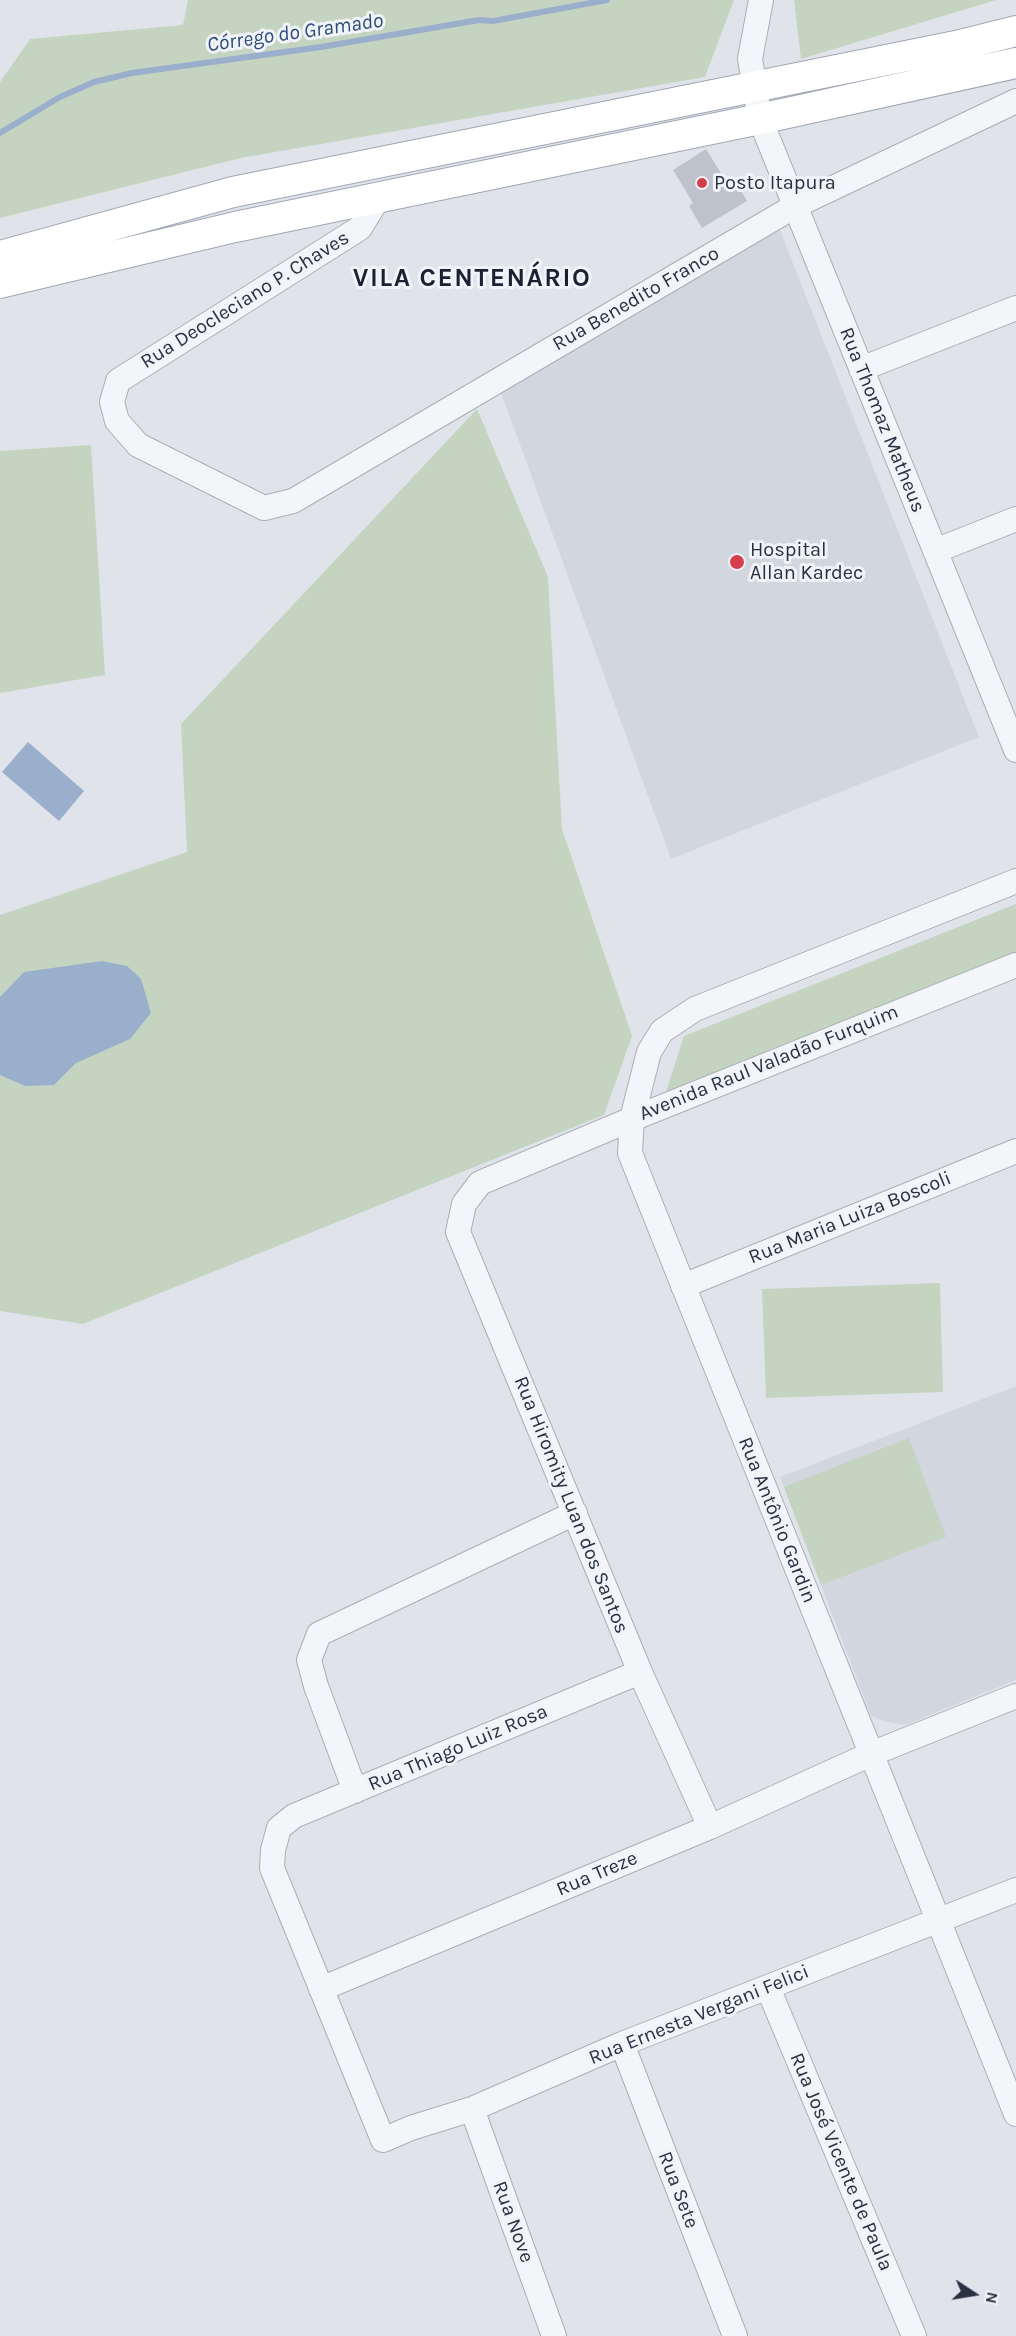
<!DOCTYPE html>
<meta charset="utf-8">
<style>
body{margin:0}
#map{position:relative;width:1016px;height:2336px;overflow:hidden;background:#e0e4ea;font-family:Karla,sans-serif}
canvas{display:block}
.north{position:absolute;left:944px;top:2264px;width:60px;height:60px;-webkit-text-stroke:4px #f0f3f7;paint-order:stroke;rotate:102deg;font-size:16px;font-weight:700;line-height:24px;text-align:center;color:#283042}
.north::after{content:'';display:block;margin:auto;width:21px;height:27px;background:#283042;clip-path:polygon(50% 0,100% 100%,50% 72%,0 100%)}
</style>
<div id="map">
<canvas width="1016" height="2336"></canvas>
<div class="north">N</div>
</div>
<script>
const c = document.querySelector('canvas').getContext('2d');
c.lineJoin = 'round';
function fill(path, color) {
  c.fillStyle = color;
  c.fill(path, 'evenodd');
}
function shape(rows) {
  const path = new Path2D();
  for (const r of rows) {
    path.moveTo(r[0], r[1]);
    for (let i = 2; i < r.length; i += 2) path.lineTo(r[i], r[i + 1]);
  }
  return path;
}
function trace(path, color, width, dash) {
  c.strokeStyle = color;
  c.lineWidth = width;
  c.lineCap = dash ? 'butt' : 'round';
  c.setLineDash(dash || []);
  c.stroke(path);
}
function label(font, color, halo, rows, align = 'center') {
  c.font = font + ' Karla,sans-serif';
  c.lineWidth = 6;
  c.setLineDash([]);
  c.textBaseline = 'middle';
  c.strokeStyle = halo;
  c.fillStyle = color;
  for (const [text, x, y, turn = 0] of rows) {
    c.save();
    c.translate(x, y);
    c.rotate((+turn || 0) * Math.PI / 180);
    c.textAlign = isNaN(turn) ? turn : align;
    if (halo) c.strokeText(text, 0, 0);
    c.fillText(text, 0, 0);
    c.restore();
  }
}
fill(shape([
 [780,230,979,737,671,859,499,387],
 [1016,1386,1016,1680,905,1725,883,1721,871,1716,780,1477]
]), '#d2d6df');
fill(shape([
 [188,0,734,0,705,77,241,158,0,218,0,82,30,39,183,25],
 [794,0,996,0,801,59],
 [477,409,548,577,562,829,632,1036,604,1115,83,1324,0,1311,0,915,187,852,181,724],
 [91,445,105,675,0,693,0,451],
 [1016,904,1016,953,665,1095,684,1036],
 [940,1283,943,1392,766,1398,762,1289],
 [909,1438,946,1537,821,1585,784,1487]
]), '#c5d4c1');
fill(shape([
 [28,742,84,791,59,821,2,772],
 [102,961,127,966,141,979,151,1013,130,1039,76,1063,54,1085,25,1086,0,1075,0,997,24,972]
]), '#9aafcc');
trace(shape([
 [0,133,60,97,94,82,132,73,321,47,479,20,493,21,607,0]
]), '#9aafcc', 6);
fill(shape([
 [706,149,727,183,734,179,747,201,702,228,689,206,693,203,673,170]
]), '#bdc2cd');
const minor = shape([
 [761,0,750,59,760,119,1016,750],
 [379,197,360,228,118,381,112,402,117,421,138,445,264,508,293,501,795,206,1016,101],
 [861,369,1016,308],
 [935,551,1016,519],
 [1016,881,695,1009,662,1031,649,1052,632,1119,630,1153,1016,2114],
 [683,1286,1016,1151],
 [640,1672,294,1816,279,1828,273,1850,272,1868,383,2140,411,2128,472,2109,622,2044,1016,1890],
 [355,1791,316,1686,309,1660,319,1634,575,1513],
 [710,1827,640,1672,458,1232,464,1204,480,1183,632,1119,1016,965],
 [768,1988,914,2336],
 [321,1989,710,1827,871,1754,1016,1696],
 [622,2044,735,2336],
 [472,2109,554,2336]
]);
const major = shape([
 [0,256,233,192,956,46,1016,31],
 [0,283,235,227,760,119,1016,63]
]);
trace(minor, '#a9aeb8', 26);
trace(major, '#9fa7b6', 32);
trace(minor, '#f3f5f8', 24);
trace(major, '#fff', 30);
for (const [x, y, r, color] of [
 [702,183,6,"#d53f4e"],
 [737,562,8,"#d53f4e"]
]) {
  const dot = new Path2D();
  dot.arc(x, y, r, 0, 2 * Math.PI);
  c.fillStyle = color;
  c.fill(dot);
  trace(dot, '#f0f3f7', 2);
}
label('20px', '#283042', '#f0f3f7', [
 ["Posto Itapura",714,183],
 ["Hospital",750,550],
 ["Allan Kardec",750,573]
], 'left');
label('20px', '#283042', '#f0f3f7', [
 ["Rua Benedito Franco",636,299,-30],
 ["Rua Deocleciano P. Chaves",245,300,-32],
 ["Rua Thomaz Matheus",882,420,68],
 ["Avenida Raul Valadão Furquim",769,1063,-22],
 ["Rua Maria Luiza Boscoli",850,1218,-22],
 ["Rua Hiromity Luan dos Santos",571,1505,68],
 ["Rua Antônio Gardin",777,1520,68],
 ["Rua Thiago Luiz Rosa",458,1748,-23],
 ["Rua Treze",597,1874,-23],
 ["Rua Ernesta Vergani Felici",699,2015,-22],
 ["Rua José Vicente de Paula",841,2162,67],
 ["Rua Sete",678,2190,69],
 ["Rua Nove",513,2222,70]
]);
label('italic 21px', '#304c79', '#f0f3f7', [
 ["Córrego do Gramado",295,33,-8]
]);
c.letterSpacing = '1.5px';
label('bold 26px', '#1a2133', '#f0f3f7', [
 ["VILA CENTENÁRIO",472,279]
]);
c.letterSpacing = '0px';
</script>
